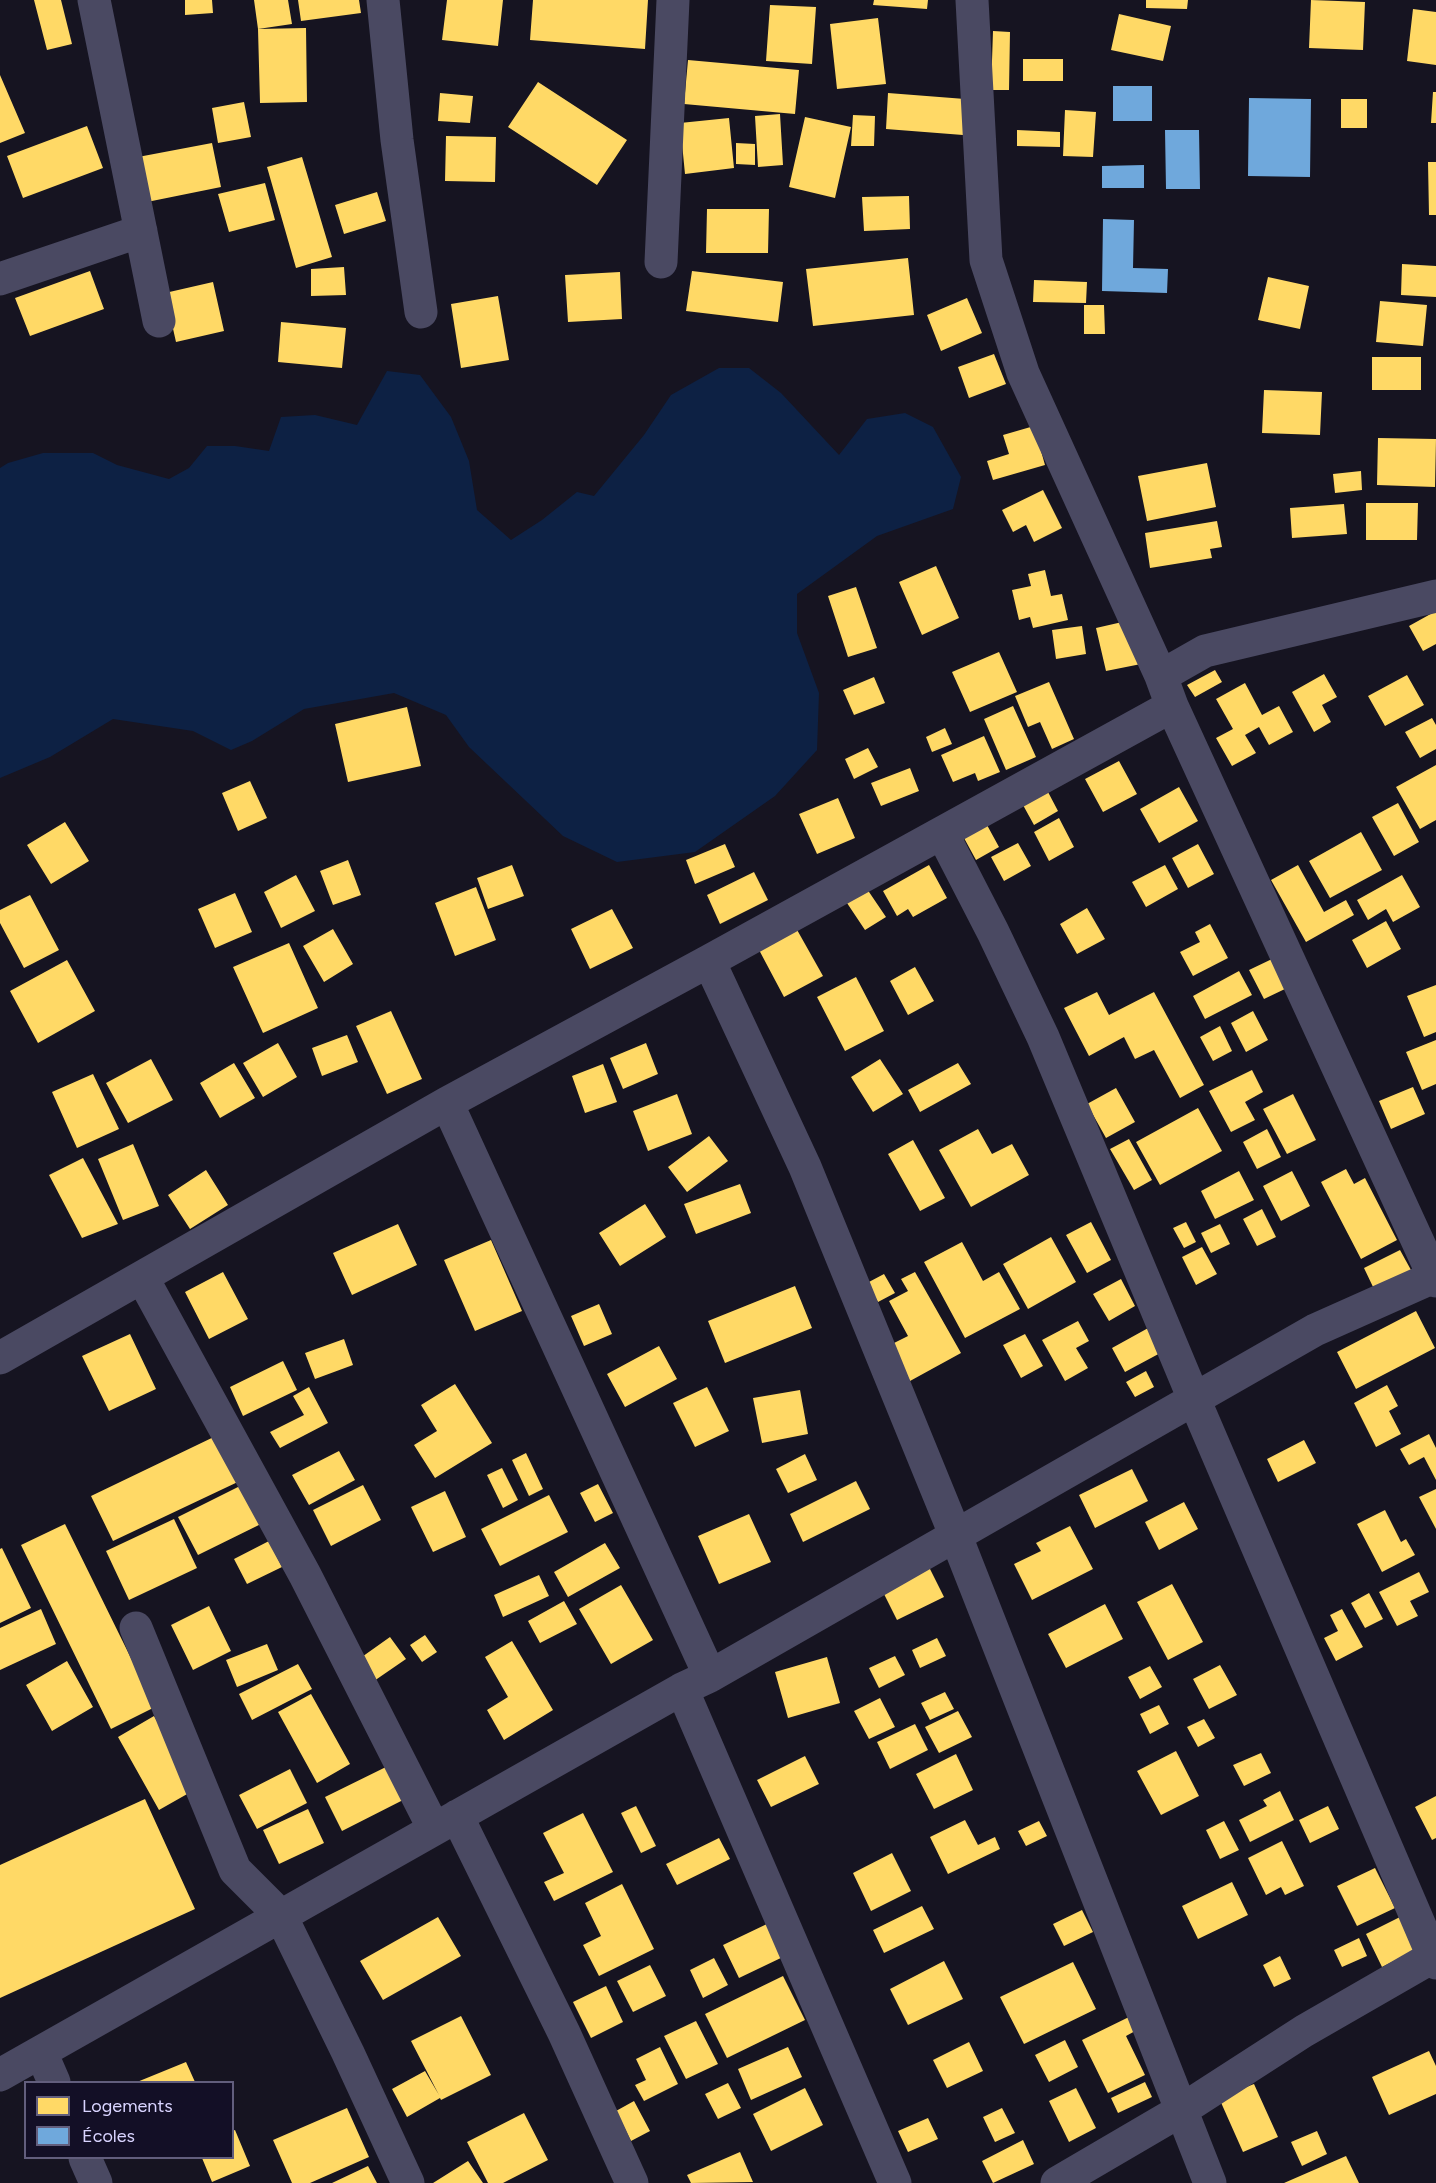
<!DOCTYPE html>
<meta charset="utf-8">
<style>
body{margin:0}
#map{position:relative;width:1436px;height:2183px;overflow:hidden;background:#161421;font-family:Figtree,sans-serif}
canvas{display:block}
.legend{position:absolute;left:24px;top:2081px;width:210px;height:78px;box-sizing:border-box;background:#130f26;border:2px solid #625e7d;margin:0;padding:8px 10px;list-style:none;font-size:18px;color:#d9d4ff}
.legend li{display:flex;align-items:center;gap:12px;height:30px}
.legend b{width:30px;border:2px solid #625e7d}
</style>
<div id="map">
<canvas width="1436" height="2183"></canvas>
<ul class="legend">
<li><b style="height:16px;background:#ffd966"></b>Logements</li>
<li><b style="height:16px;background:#6fa8dc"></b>Écoles</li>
</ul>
</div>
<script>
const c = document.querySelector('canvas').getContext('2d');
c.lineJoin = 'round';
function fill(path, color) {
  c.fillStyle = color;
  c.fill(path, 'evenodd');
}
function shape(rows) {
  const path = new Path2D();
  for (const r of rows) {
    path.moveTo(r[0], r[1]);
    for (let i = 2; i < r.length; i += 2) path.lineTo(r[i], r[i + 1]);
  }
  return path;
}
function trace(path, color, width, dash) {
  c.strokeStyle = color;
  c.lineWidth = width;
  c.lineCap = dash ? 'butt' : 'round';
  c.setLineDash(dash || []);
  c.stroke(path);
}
fill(shape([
 [719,368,749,368,781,393,839,455,867,419,905,413,933,427,961,477,953,509,877,536,797,594,797,633,819,693,817,750,775,796,695,852,617,862,563,836,469,747,446,715,394,693,304,709,252,741,231,750,193,731,113,719,50,757,0,778,0,468,8,463,43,453,93,453,117,465,169,479,189,468,207,446,235,446,269,451,281,417,315,415,357,425,387,371,420,375,451,417,469,461,477,510,511,540,542,520,577,492,594,496,644,435,671,395]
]), '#0d2144');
fill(shape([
 [34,0,61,0,72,44,47,50],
 [185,0,212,0,213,13,185,15],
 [254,0,288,0,292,24,258,29],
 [298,0,359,0,361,13,301,21],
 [447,0,503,0,498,46,442,40],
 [533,0,648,0,645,49,530,40],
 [874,0,928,0,927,9,873,5],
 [1146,0,1188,0,1187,9,1146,8],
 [1311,0,1365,2,1363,50,1309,48],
 [770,5,816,7,812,64,766,61],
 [1413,9,1436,12,1436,65,1407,61],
 [1119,14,1171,26,1163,61,1111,50],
 [878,18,886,84,837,89,830,24],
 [306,28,307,102,260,103,258,29],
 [993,31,1010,32,1009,90,991,90],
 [1023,59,1063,59,1063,81,1023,81],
 [688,60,799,70,795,114,684,104],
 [0,75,25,133,0,143],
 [538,82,627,140,597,185,508,127],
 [1433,92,1436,92,1436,123,1431,123],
 [440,93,473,96,470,123,438,121],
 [888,93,965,99,963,135,886,129],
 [1341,99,1367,99,1367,128,1341,128],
 [244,102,251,137,218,143,212,108],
 [1065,110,1096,112,1093,157,1063,156],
 [780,114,783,165,758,167,755,116],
 [853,115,875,116,874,146,851,146],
 [805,117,851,127,835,198,789,187],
 [729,118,734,168,685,174,680,123],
 [87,126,103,168,23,198,7,156],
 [1017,130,1060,132,1060,147,1017,146],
 [446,136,496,137,495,182,445,181],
 [212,143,221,187,147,202,138,157],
 [736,143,755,144,755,165,736,164],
 [302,157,332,257,296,268,267,167],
 [1428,162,1436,162,1436,215,1429,215],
 [265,183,275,220,229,232,218,194],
 [377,192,386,221,344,234,335,205],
 [909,196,910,229,864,231,862,197],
 [707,209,769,209,768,253,706,253],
 [908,258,914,315,813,326,806,269],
 [1402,264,1436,266,1436,297,1401,295],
 [344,267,346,295,311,296,311,269],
 [90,271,104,309,30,336,15,298],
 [692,271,783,282,778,322,686,311],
 [620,272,622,319,568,322,565,275],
 [1268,277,1309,286,1300,329,1258,320],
 [1034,280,1087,282,1086,303,1033,302],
 [213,282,224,331,176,342,165,293],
 [498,296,509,360,461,368,451,304],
 [967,298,982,333,941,351,927,315],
 [1380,301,1427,305,1423,346,1376,342],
 [1084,305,1104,305,1105,334,1084,334],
 [281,322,346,328,342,368,278,362],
 [994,354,1006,384,969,398,958,367],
 [1372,357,1421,357,1421,390,1372,390],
 [1264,390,1322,392,1320,435,1262,433],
 [1034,426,1045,465,993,480,987,461,1009,454,1003,435],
 [1378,438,1436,439,1435,487,1377,485],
 [1207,463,1216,507,1147,521,1138,476],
 [1361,471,1362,490,1335,493,1333,474],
 [1043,490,1062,528,1034,542,1026,525,1013,532,1002,510],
 [1366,503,1418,503,1417,540,1366,540],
 [1344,504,1347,534,1292,538,1290,508],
 [1217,521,1222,547,1210,549,1212,558,1150,568,1145,533],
 [936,566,959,618,922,635,899,582],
 [1045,570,1051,596,1062,594,1068,620,1033,628,1030,617,1019,620,1012,590,1031,586,1028,574],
 [856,587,877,648,848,657,828,596],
 [1436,611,1436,644,1423,651,1409,626],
 [1131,620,1141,664,1106,671,1096,628],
 [1082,626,1086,654,1056,659,1052,630],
 [999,652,1017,692,970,712,952,672],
 [1215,670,1222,682,1195,697,1187,685],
 [1324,674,1337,697,1322,705,1331,722,1314,732,1292,692],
 [1407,675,1424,705,1385,726,1368,696],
 [874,677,885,703,854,715,843,690],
 [1049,682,1074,739,1052,749,1040,722,1028,727,1015,696],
 [1245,683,1262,715,1279,706,1293,732,1269,745,1259,727,1245,735,1256,753,1232,766,1216,738,1233,729,1216,699],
 [1013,706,1036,757,1006,770,984,719],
 [407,707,421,766,348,782,335,724],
 [1432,718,1436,725,1436,749,1420,758,1405,732],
 [945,728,952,744,932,752,926,737],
 [984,736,1000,772,978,781,975,773,953,782,941,755],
 [868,748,878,767,854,779,845,759],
 [1119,761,1137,794,1103,812,1085,779],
 [1436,765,1436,820,1420,829,1396,787],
 [910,768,919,791,881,806,871,783],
 [250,781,267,818,238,831,222,793],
 [1179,787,1198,821,1159,843,1140,809],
 [1048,792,1058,811,1034,825,1023,805],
 [838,798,855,838,817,854,799,814],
 [1398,803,1419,842,1394,856,1372,817],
 [1059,818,1074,847,1049,861,1034,832],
 [65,822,89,861,51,884,27,845],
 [987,825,999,847,976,860,964,838],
 [1361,832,1382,870,1330,898,1309,861],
 [1018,843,1031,866,1004,881,991,857],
 [725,844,735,867,695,884,686,860],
 [1198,844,1214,874,1188,888,1172,858],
 [348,860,361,895,333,905,320,871],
 [512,865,524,896,488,909,477,878],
 [929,865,947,898,913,917,908,909,897,916,883,891],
 [1165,865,1178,889,1146,907,1132,882],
 [1298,865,1324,912,1346,900,1354,915,1306,942,1271,880],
 [754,872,768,900,720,924,707,895],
 [296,875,315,911,281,928,264,892],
 [1402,875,1420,907,1393,922,1386,909,1368,920,1357,900],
 [476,887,496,940,455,956,435,903],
 [867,889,886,917,865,930,847,903],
 [235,893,252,932,215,948,198,909],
 [30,895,59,950,24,968,0,923,0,910],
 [1087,908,1105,939,1077,954,1060,924],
 [612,909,633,948,590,969,571,929],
 [1386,921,1401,949,1367,968,1352,940],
 [1210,924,1228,958,1193,976,1180,952,1200,942,1195,932],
 [796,928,823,976,784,997,758,948],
 [333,929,353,964,324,982,303,946],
 [289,943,318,1008,263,1033,233,967],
 [1272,959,1287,988,1264,999,1249,970],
 [67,960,95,1011,38,1043,10,991],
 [915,967,934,1001,908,1015,890,981],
 [1239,971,1252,995,1205,1019,1193,996],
 [856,977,884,1031,845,1051,817,997],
 [1436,985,1436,1032,1424,1037,1407,996],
 [1097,992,1109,1015,1154,992,1204,1085,1180,1098,1154,1050,1135,1059,1124,1037,1089,1056,1064,1008],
 [391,1011,422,1079,387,1094,356,1026],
 [1253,1011,1268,1040,1246,1052,1231,1023],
 [1220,1026,1232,1051,1213,1061,1200,1037],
 [347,1035,358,1062,322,1076,312,1048],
 [1436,1040,1436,1084,1422,1090,1406,1052],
 [278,1043,297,1077,263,1097,243,1063],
 [646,1043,658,1074,623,1089,610,1058],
 [151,1059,173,1100,128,1123,106,1083],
 [880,1059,903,1094,873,1112,851,1077],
 [234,1063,255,1098,220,1118,200,1083],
 [958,1063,971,1084,920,1112,908,1090],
 [603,1064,617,1102,585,1113,572,1076],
 [1252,1070,1263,1092,1245,1102,1255,1120,1231,1132,1209,1091],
 [93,1074,119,1129,77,1148,52,1092],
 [1413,1087,1425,1114,1391,1129,1379,1101],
 [1116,1088,1135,1122,1106,1138,1087,1104],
 [677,1094,692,1134,648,1151,633,1111],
 [1293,1094,1316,1140,1287,1154,1263,1109],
 [1198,1108,1222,1151,1160,1185,1136,1142],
 [978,1129,992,1154,1012,1144,1029,1175,971,1207,939,1150],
 [1267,1129,1281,1157,1257,1169,1243,1142],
 [709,1136,728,1161,687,1192,668,1167],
 [1129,1139,1152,1180,1134,1190,1110,1149],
 [913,1140,945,1198,920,1211,888,1154],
 [133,1144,159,1206,123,1220,98,1159],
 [83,1158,118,1224,82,1238,49,1175],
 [1346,1169,1354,1184,1365,1178,1397,1240,1361,1259,1321,1182],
 [206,1170,228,1205,190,1229,168,1195],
 [1239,1171,1254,1200,1215,1219,1201,1191],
 [1292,1171,1310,1206,1281,1221,1263,1186],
 [740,1184,751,1213,696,1234,684,1204],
 [645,1204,666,1237,620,1266,599,1233],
 [1262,1209,1276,1237,1257,1246,1243,1219],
 [1091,1222,1111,1260,1087,1273,1066,1235],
 [1186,1222,1196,1242,1184,1248,1173,1228],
 [398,1224,417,1265,352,1295,333,1253],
 [1220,1224,1230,1244,1211,1253,1201,1233],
 [1051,1237,1076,1282,1028,1309,1003,1264],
 [491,1240,522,1311,475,1331,444,1260],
 [962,1242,983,1281,999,1272,1020,1309,965,1338,924,1262],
 [1202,1247,1217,1274,1196,1285,1182,1257],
 [1400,1250,1411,1270,1374,1289,1364,1268],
 [223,1272,248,1319,209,1339,185,1292],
 [915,1272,961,1353,910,1381,890,1345,908,1336,889,1301,908,1291,901,1279],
 [884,1274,895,1293,878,1302,867,1283],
 [1121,1279,1135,1306,1109,1321,1093,1294],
 [795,1286,812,1328,725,1363,708,1321],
 [599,1304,612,1334,584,1346,571,1316],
 [1416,1311,1435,1348,1356,1389,1337,1352],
 [1078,1321,1089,1341,1076,1348,1088,1368,1065,1381,1042,1340],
 [1150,1327,1164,1351,1125,1372,1112,1348],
 [130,1334,156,1389,109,1411,82,1356],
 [1025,1334,1043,1366,1021,1378,1003,1345],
 [344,1339,353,1365,315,1379,305,1353],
 [659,1346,677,1379,625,1407,607,1374],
 [283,1361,297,1390,243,1416,230,1387],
 [1146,1371,1154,1387,1135,1397,1126,1382],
 [455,1384,492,1443,435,1478,414,1445,437,1431,421,1405],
 [1387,1385,1398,1406,1389,1411,1401,1434,1376,1447,1354,1403],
 [309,1387,328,1423,280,1448,270,1432,304,1415,293,1396],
 [707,1387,729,1431,695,1447,673,1403],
 [800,1390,808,1434,762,1443,753,1398],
 [220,1434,242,1480,113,1541,91,1496],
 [1429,1434,1436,1448,1436,1480,1424,1457,1409,1465,1400,1449],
 [1304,1440,1316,1463,1278,1482,1267,1459],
 [339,1451,355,1480,309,1505,292,1475],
 [526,1453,543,1489,529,1496,512,1460],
 [805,1454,817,1480,788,1493,776,1469],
 [502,1468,518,1500,503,1508,487,1475],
 [1132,1469,1148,1501,1095,1528,1079,1495],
 [856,1481,870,1509,803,1542,790,1514],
 [244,1484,265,1522,198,1555,178,1517],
 [598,1484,613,1513,595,1522,580,1493],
 [363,1485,381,1520,331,1546,313,1510],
 [1436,1489,1436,1529,1419,1497],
 [445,1491,466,1537,433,1552,411,1507],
 [549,1495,568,1532,500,1566,481,1529],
 [1184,1502,1198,1529,1159,1550,1145,1522],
 [1385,1510,1401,1542,1406,1539,1415,1555,1382,1572,1357,1524],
 [749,1514,771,1562,719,1584,698,1536],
 [174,1519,197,1568,129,1600,106,1551],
 [65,1524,155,1707,111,1729,21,1545],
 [1070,1526,1093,1569,1032,1600,1014,1564,1041,1551,1036,1543],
 [269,1541,282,1567,247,1584,234,1559],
 [605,1543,620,1568,568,1597,554,1572],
 [2,1548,31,1608,0,1623,0,1549],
 [927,1563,944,1597,897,1620,880,1586],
 [1419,1572,1429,1592,1410,1601,1418,1616,1397,1626,1379,1592],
 [539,1575,549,1596,503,1617,494,1595],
 [1172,1584,1203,1642,1168,1660,1137,1602],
 [621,1585,653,1640,611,1664,579,1609],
 [1369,1593,1383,1619,1365,1628,1351,1603],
 [564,1601,577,1624,540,1643,528,1621],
 [1105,1604,1123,1639,1066,1668,1048,1634],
 [209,1606,231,1651,193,1670,171,1625],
 [41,1609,56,1644,0,1670,0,1628],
 [1342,1609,1363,1647,1336,1661,1324,1638,1338,1631,1330,1615],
 [425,1635,437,1652,422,1662,410,1645],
 [390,1637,406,1659,374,1681,359,1659],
 [937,1638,946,1656,920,1668,912,1650],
 [512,1641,553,1710,504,1740,487,1710,508,1697,485,1657],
 [267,1644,278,1670,237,1687,226,1660],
 [895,1656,905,1675,879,1688,869,1668],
 [827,1657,840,1703,788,1718,775,1672],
 [67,1661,93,1707,52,1731,26,1685],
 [298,1664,312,1689,252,1720,239,1694],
 [1220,1665,1237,1695,1209,1709,1193,1679],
 [1150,1666,1162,1687,1140,1699,1128,1677],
 [945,1692,954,1709,930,1720,921,1703],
 [311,1694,350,1764,317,1783,278,1712],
 [880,1698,895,1727,869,1739,854,1711],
 [1159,1705,1169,1724,1150,1734,1140,1714],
 [958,1711,972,1737,939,1753,925,1727],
 [154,1716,196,1789,159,1810,118,1737],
 [1204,1719,1215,1738,1198,1747,1187,1727],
 [915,1724,928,1750,890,1769,877,1742],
 [1176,1751,1199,1796,1161,1815,1137,1771],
 [1261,1753,1271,1773,1244,1786,1233,1765],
 [956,1754,973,1790,934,1809,916,1774],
 [805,1756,819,1784,771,1807,757,1780],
 [390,1765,407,1798,342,1831,325,1797],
 [290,1769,307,1803,257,1829,239,1795],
 [1280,1791,1294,1820,1250,1842,1239,1820,1267,1806,1263,1800],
 [1436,1796,1436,1838,1432,1840,1415,1807],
 [145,1799,195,1909,0,1998,0,1865],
 [636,1806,656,1846,641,1853,621,1813],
 [1328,1806,1339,1829,1310,1843,1299,1820],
 [308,1809,324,1843,279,1864,263,1830],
 [583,1813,613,1872,554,1901,544,1882,564,1873,543,1833],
 [965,1820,978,1845,995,1837,1000,1849,948,1874,930,1837],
 [1039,1821,1047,1836,1026,1846,1018,1831],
 [1224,1821,1239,1850,1220,1859,1206,1830],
 [719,1838,730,1859,677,1885,666,1864],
 [1282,1841,1304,1886,1285,1895,1281,1887,1266,1895,1248,1858],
 [892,1853,911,1891,871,1911,853,1873],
 [1375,1868,1395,1908,1357,1926,1337,1886],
 [1232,1882,1248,1915,1198,1939,1182,1906],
 [622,1884,654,1949,599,1976,583,1945,601,1936,585,1903],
 [922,1906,934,1929,884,1953,873,1930],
 [1082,1910,1093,1932,1064,1946,1053,1924],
 [438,1917,461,1956,383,2000,360,1961],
 [1400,1917,1416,1950,1382,1967,1366,1934],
 [769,1923,785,1956,739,1978,723,1945],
 [1359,1938,1367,1956,1342,1967,1334,1950],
 [1280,1956,1291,1979,1274,1987,1263,1965],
 [714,1958,728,1985,703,1998,690,1970],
 [944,1961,963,1999,908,2025,890,1989],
 [1073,1962,1096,2009,1024,2044,1000,1997],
 [650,1965,666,1996,633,2012,617,1981],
 [783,1976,805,2020,727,2058,705,2014],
 [606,1986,623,2022,591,2038,573,2002],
 [461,2016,491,2075,441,2100,440,2098,407,2117,392,2089,425,2071,439,2095,411,2041],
 [1131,2016,1137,2030,1126,2036,1145,2075,1108,2093,1082,2040],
 [696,2021,718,2064,686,2079,664,2036],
 [1065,2040,1078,2067,1049,2082,1035,2055],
 [969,2042,983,2071,947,2088,933,2060],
 [660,2047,678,2084,644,2101,635,2085,646,2080,636,2059],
 [788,2047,802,2077,751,2100,738,2069],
 [1429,2051,1436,2066,1436,2094,1389,2115,1372,2077],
 [186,2062,195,2082,137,2082],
 [1145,2082,1152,2097,1118,2113,1111,2098],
 [728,2083,741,2108,718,2119,705,2094],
 [1254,2084,1278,2137,1243,2152,1219,2098],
 [805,2088,823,2125,771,2151,753,2114],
 [1076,2088,1096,2128,1069,2142,1049,2101],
 [634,2101,650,2131,631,2141,616,2111],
 [347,2108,369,2157,310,2183,292,2183,273,2140],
 [1002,2108,1015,2133,995,2142,983,2117],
 [524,2113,548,2160,503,2183,488,2183,467,2142],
 [928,2118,938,2139,908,2152,898,2131],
 [235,2130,250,2166,212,2182,202,2158,232,2158,232,2131],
 [1317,2131,1327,2154,1302,2166,1291,2142],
 [1023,2140,1034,2164,993,2183,982,2161],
 [740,2152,753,2182,691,2183,687,2175],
 [1346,2156,1359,2183,1284,2183],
 [468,2161,483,2183,433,2183],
 [368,2166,377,2183,332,2183]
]), '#ffd966');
fill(shape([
 [1113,86,1152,86,1152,121,1113,121],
 [1249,98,1311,99,1310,177,1248,176],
 [1165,130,1199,130,1200,189,1166,189],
 [1144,165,1144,188,1102,188,1102,166],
 [1103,219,1134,220,1133,268,1168,269,1167,293,1102,291]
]), '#6fa8dc');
trace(shape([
 [94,0,159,321],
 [383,0,397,140,421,312],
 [972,0,986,260,1023,373,1161,676,1172,706],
 [661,262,673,0],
 [0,279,141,231],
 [1161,676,1205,651,1436,596],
 [942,833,993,932,1043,1037,1194,1399,1436,1963],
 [709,961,805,1167,955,1534,1210,2183],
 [447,1103,710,1676],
 [142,1277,305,1575,434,1829],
 [0,1358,447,1103,709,961,1172,706,1436,1281],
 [136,1628,235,1870,281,1916,348,2053,408,2183],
 [682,1689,895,2183],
 [457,1816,564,2033,632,2183],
 [41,2052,54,2082],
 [0,2075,682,1689,710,1676,1315,1330,1436,1276],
 [85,2158,96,2183],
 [1057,2183,1180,2111,1304,2031,1436,1955]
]), '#4a4962', 33);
</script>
